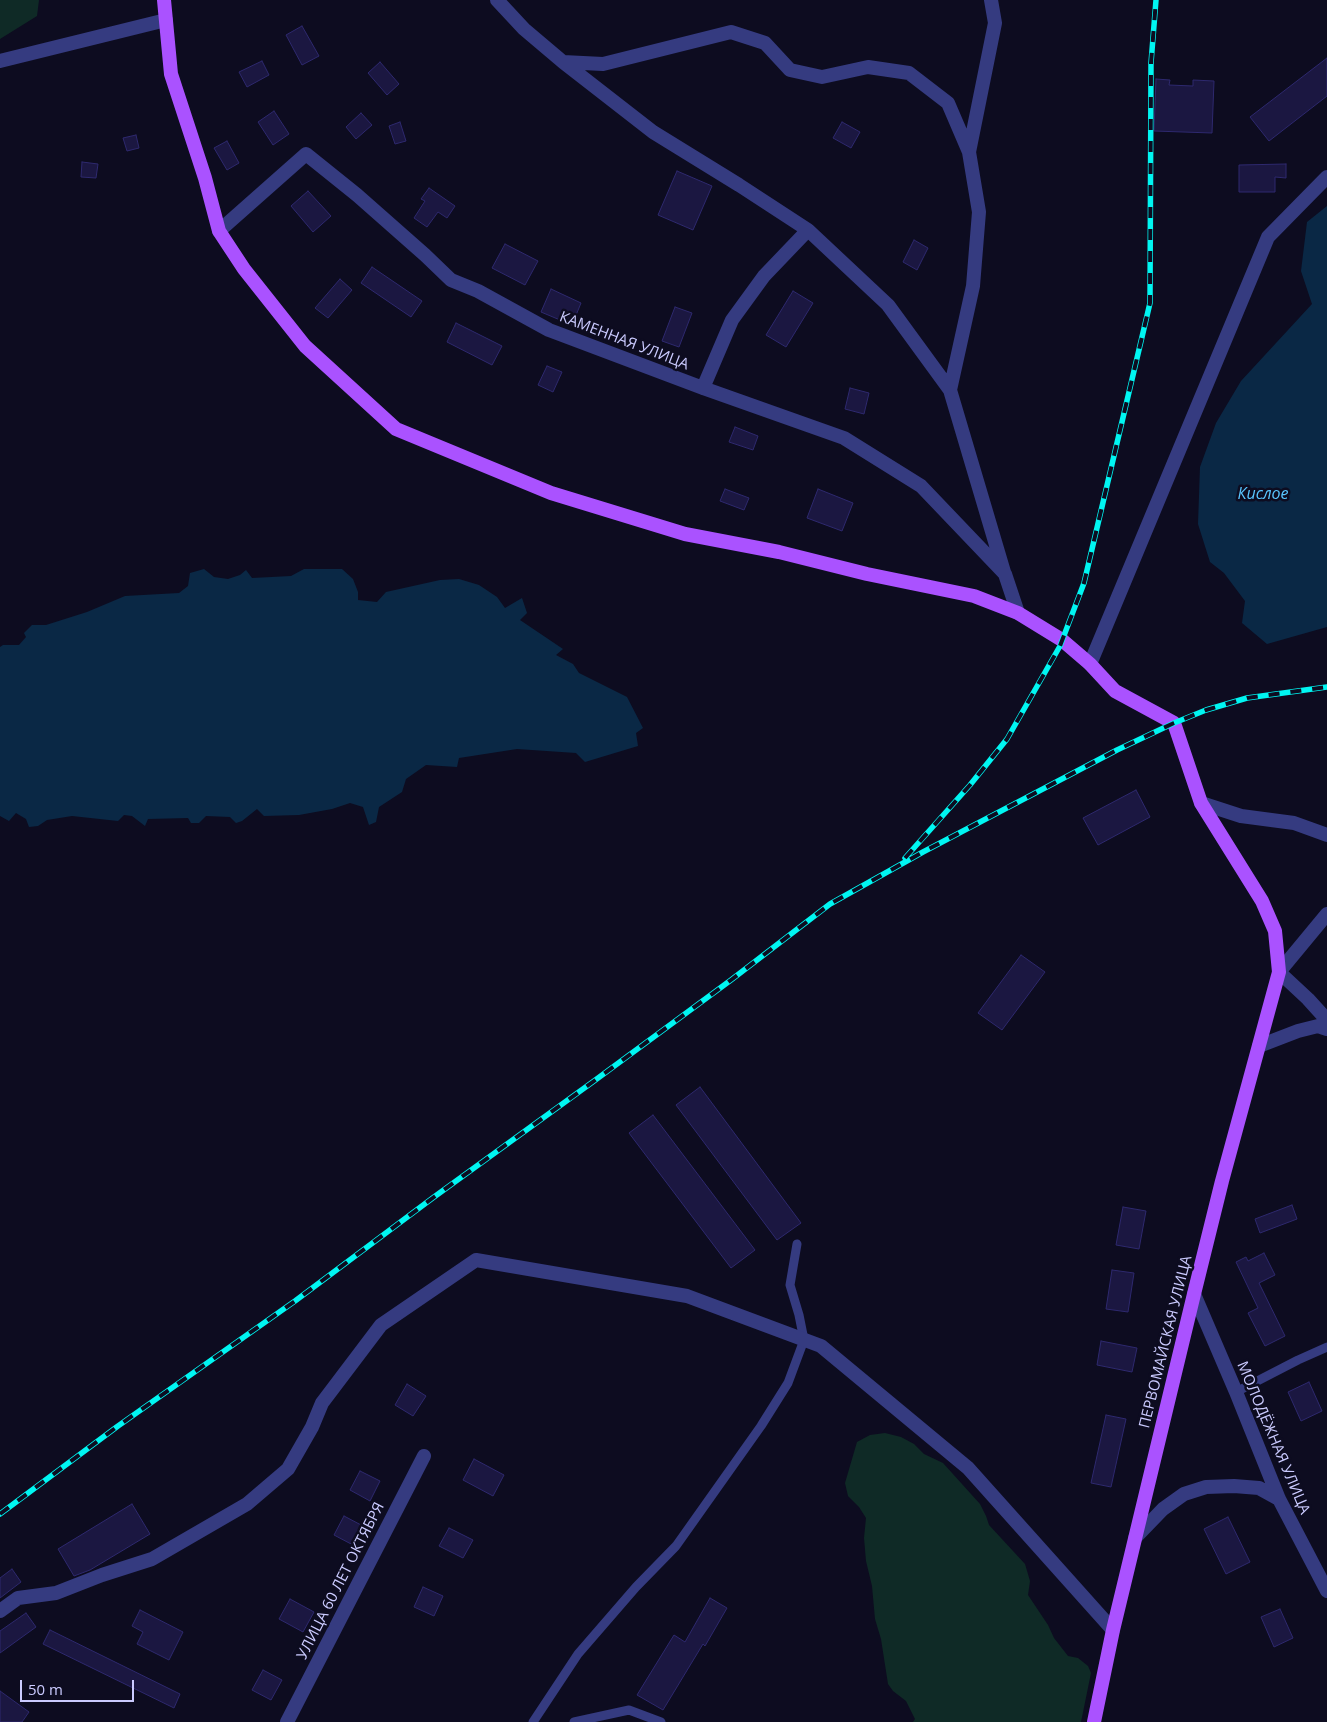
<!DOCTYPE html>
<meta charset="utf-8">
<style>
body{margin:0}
#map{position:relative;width:1327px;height:1722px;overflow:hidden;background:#0d0c20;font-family:"Open Sans",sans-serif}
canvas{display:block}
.scale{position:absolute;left:20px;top:1680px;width:114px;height:22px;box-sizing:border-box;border:2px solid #cbcbff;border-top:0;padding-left:6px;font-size:15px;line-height:18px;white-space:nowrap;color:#cbcbff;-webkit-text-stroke:4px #0d0c20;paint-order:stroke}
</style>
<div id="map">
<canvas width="1327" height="1722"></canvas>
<div class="scale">50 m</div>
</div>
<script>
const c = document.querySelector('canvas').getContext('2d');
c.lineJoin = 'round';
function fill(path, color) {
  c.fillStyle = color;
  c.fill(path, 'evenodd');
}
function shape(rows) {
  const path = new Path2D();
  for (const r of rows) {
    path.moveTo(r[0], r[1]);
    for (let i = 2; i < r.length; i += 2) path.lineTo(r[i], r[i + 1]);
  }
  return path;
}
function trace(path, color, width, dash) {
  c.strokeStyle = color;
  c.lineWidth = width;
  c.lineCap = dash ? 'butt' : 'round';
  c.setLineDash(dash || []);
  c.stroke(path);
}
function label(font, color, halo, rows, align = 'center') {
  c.font = font + ' "Open Sans",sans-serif';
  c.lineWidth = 5;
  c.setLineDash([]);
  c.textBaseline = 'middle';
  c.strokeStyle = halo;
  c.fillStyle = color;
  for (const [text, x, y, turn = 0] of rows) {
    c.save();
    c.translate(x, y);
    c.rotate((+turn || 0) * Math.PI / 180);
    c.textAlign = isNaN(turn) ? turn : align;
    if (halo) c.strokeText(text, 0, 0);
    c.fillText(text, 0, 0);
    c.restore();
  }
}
fill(shape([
 [0,0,39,0,37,16,0,39],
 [885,1433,901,1437,914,1444,924,1454,943,1463,980,1504,986,1516,989,1525,1025,1564,1030,1581,1028,1595,1048,1625,1054,1638,1068,1656,1078,1658,1088,1666,1091,1673,1081,1722,913,1722,915,1719,906,1701,893,1691,888,1684,881,1639,875,1619,872,1586,866,1561,864,1538,866,1518,859,1507,848,1496,845,1483,857,1442,870,1435]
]), '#0f2a26');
fill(shape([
 [1327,206,1327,627,1267,644,1242,623,1245,601,1224,573,1210,562,1198,524,1200,467,1216,423,1241,381,1312,304,1301,271,1307,222],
 [204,569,214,577,228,579,240,575,246,570,252,578,291,576,304,569,342,569,353,579,358,592,358,600,377,602,386,592,440,580,459,579,479,585,497,597,505,608,522,598,527,613,520,620,563,649,556,655,573,664,579,673,627,697,643,728,636,733,638,746,585,762,576,753,517,749,459,758,457,767,426,765,406,779,402,792,379,807,376,822,369,825,363,807,350,803,332,809,299,815,264,816,257,809,242,821,236,823,230,817,206,816,199,823,191,823,188,818,148,819,145,826,132,816,124,815,118,821,72,816,47,820,38,826,29,827,26,819,16,813,9,821,0,816,0,647,3,645,19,645,26,637,24,633,32,625,46,625,87,612,125,596,179,593,188,586,190,573]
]), '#0a2845');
const building = shape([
 [302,26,319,56,302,65,286,35,302,26],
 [1327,58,1327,96,1269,141,1250,117,1327,58],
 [262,61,269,75,247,87,239,72,262,61],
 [380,62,399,84,387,95,368,73,380,62],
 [1156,79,1170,80,1169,85,1193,86,1193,80,1214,81,1212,133,1154,131,1156,79],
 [274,111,289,134,273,145,258,122,274,111],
 [361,113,372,125,356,139,346,127,361,113],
 [400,122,406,141,395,144,389,126,400,122],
 [842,122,860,132,851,148,833,138,842,122],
 [136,135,139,148,127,151,123,138,136,135],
 [227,141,239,163,227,170,214,148,227,141],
 [82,162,98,164,96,178,81,177,82,162],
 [1286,164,1286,178,1275,177,1275,192,1239,192,1239,165,1286,164],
 [677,171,712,186,693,230,658,215,677,171],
 [429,188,455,206,447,218,438,212,427,227,414,218,425,201,421,199,429,188],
 [308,191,331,216,313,232,291,206,308,191],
 [914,240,928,248,917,270,903,262,914,240],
 [505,244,538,261,525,285,492,268,505,244],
 [372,267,422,301,411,317,361,283,372,267],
 [340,279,352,290,328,318,315,308,340,279],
 [551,289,581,303,572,325,541,312,551,289],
 [793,291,813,303,786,347,766,335,793,291],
 [675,307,692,313,679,347,662,341,675,307],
 [456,323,502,346,492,365,447,342,456,323],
 [547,366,562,372,553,392,538,385,547,366],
 [850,388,869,393,864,414,845,409,850,388],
 [735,427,758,436,753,450,729,442,735,427],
 [725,489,749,498,744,510,720,501,725,489],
 [818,489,853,503,842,531,807,518,818,489],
 [1136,790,1150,817,1098,845,1083,818,1136,790],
 [1021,955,1045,972,1002,1030,978,1013,1021,955],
 [700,1087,801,1223,777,1240,676,1105,700,1087],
 [653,1115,755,1250,731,1268,629,1133,653,1115],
 [1292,1205,1297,1219,1260,1233,1255,1219,1292,1205],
 [1123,1207,1146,1211,1139,1249,1116,1245,1123,1207],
 [1264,1253,1275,1275,1259,1283,1285,1336,1265,1346,1248,1313,1258,1308,1236,1262,1246,1257,1248,1261,1264,1253],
 [1112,1270,1134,1273,1128,1312,1106,1309,1112,1270],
 [1101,1341,1137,1348,1132,1372,1097,1365,1101,1341],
 [1309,1382,1322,1411,1301,1421,1288,1392,1309,1382],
 [407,1384,426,1396,413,1416,395,1405,407,1384],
 [1106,1415,1126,1419,1111,1487,1091,1483,1106,1415],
 [474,1459,504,1475,493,1496,463,1480,474,1459],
 [360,1471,380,1481,370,1501,350,1490,360,1471],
 [132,1504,150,1534,90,1570,74,1576,58,1549,132,1504],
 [344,1516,363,1526,353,1545,334,1535,344,1516],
 [1228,1517,1250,1562,1226,1574,1204,1529,1228,1517],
 [449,1528,473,1540,463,1558,439,1546,449,1528],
 [12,1569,21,1582,0,1598,0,1578,12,1569],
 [423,1587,443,1596,434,1616,414,1607,423,1587],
 [710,1598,727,1608,705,1646,703,1644,663,1710,637,1695,674,1635,685,1642,710,1598],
 [290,1599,314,1612,303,1632,279,1619,290,1599],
 [1280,1609,1293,1638,1274,1647,1261,1617,1280,1609],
 [140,1610,183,1632,169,1660,137,1644,143,1632,132,1626,140,1610],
 [26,1613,36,1627,0,1653,0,1631,26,1613],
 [50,1630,180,1694,174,1708,43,1644,50,1630],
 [263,1670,282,1680,271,1700,252,1690,263,1670],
 [0,1691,29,1712,22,1722,0,1722,0,1691]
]);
fill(building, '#1b1741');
trace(building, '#2e296e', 1);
trace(shape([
 [1236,1392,1298,1360,1327,1347],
 [533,1722,578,1654,636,1587,676,1546,761,1426,788,1383,804,1340,799,1315,790,1285,797,1244],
 [574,1722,629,1710,661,1722]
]), '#353b80', 9);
trace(shape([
 [497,0,524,29,563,62,603,64,731,32,765,43,790,70,822,77,868,67,909,73,948,103,969,152,979,212,973,286,950,390],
 [0,61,166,20],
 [563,62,653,132,739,185,808,230],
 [969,152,995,23,991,0],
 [219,231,306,154,357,195,425,255,451,280,478,291,549,330,703,388,844,438,921,486,1005,574,1018,613],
 [703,388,732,320,764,276,808,230,888,305,950,390,1004,572],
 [1090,664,1268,237,1327,177],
 [1201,803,1241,816,1294,823,1327,835],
 [1279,972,1327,914],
 [1194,1294,1236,1392,1279,1499,1327,1591],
 [1135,1538,1163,1509,1184,1494,1206,1487,1234,1486,1259,1488,1279,1499],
 [0,1611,18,1598,56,1593,102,1575,152,1559,247,1504,288,1469,312,1427,322,1403,381,1325,476,1260,687,1296,821,1346,968,1468,1113,1630],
 [287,1722,424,1456]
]), '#353b80', 14);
trace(shape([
 [1279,972,1308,999,1327,1020],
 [1259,1046,1298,1031,1318,1026,1327,1029]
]), '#353b80', 14);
trace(shape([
 [164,0,171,74,205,178,219,231,244,269,305,346,396,429,551,493,685,534,779,552,867,574,974,596,1018,613,1062,640,1090,664,1115,691,1174,723,1201,803,1262,901,1275,931,1279,972,1222,1181,1194,1294,1113,1630,1094,1722]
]), '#aa52ff', 14);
const rail = shape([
 [905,858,970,785,1007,739,1060,646,1084,583,1150,303,1151,63,1156,0],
 [0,1514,118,1426,295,1301,434,1197,594,1081,731,980,830,904,923,852,1117,750,1174,723,1206,710,1247,698,1327,687]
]);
trace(rail, '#00f6f2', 5.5);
trace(rail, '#0d0c20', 4, [11]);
label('15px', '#cbcbff', '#0d0c20', [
 ["КАМЕННАЯ УЛИЦА",624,341,21],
 ["ПЕРВОМАЙСКАЯ УЛИЦА",1166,1342,-76],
 ["МОЛОДЁЖНАЯ УЛИЦА",1273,1438,67],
 ["УЛИЦА 60 ЛЕТ ОКТЯБРЯ",341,1581,-63]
]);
label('italic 16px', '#59c5ff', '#0d0c20', [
 ["Кислое",1263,494]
]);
</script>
